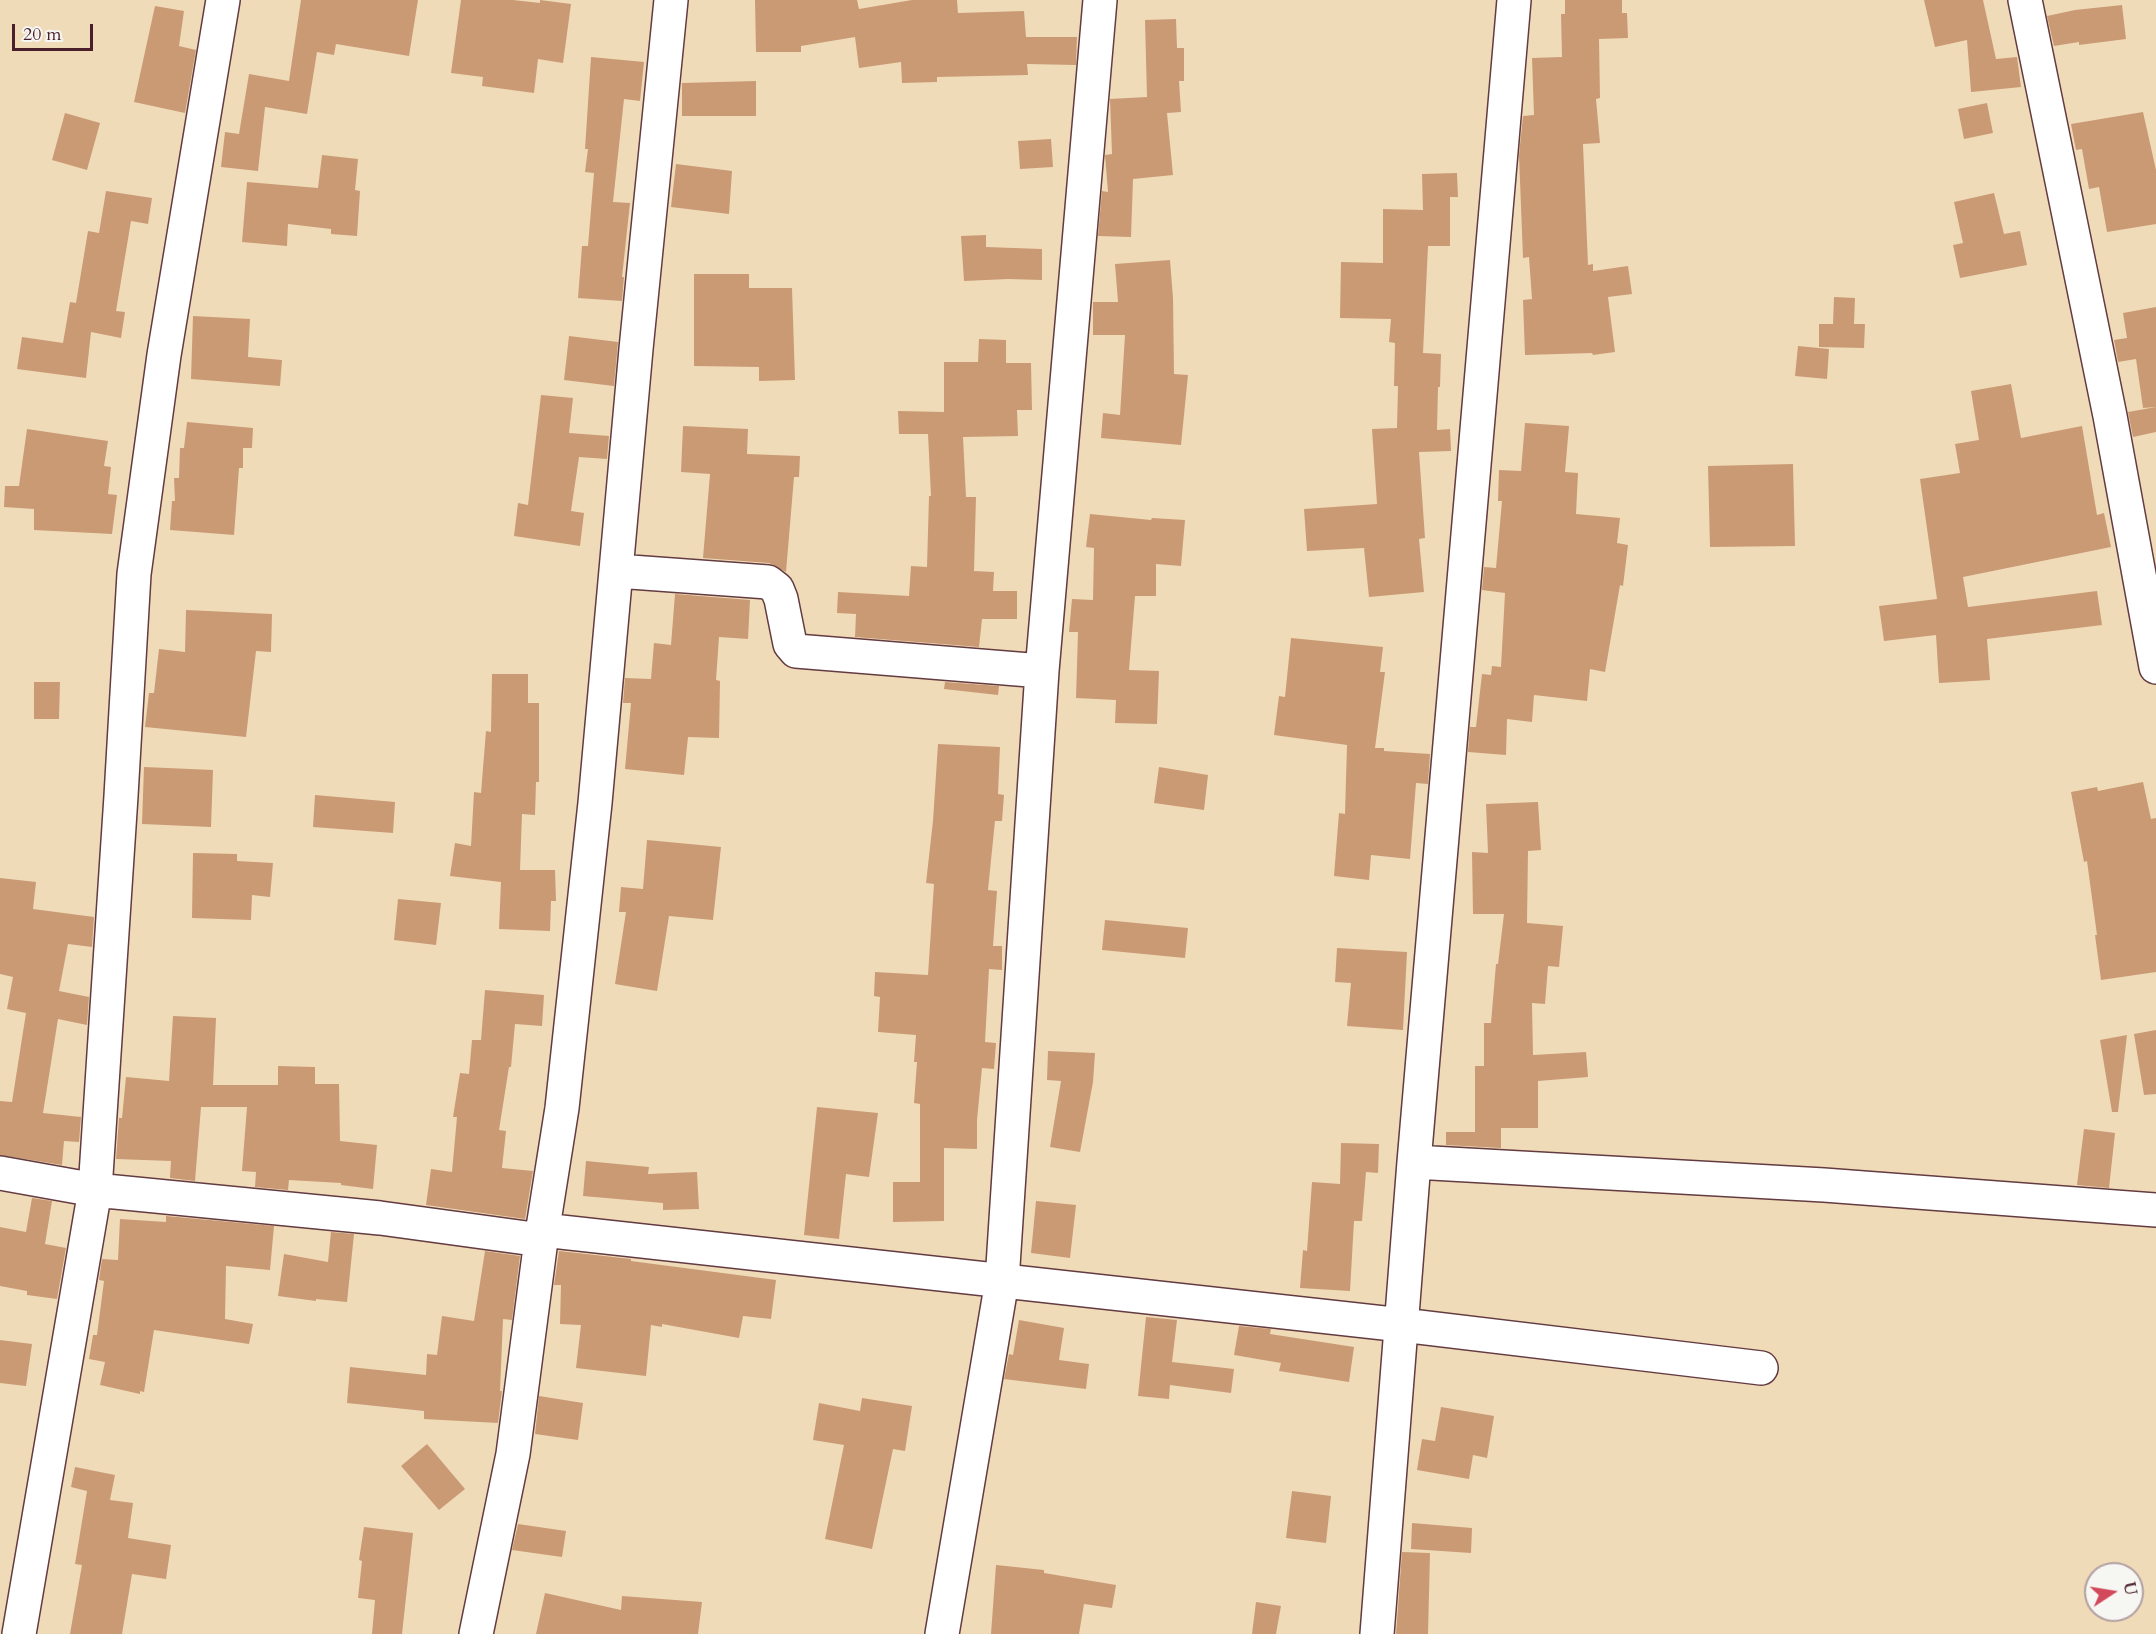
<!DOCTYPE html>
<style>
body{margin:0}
#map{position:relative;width:2156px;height:1634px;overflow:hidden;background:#f0dbb9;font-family:Cardo,serif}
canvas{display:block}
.north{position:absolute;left:2084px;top:1562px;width:60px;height:60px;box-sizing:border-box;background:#f6f6f2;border:2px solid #b1a0a2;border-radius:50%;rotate:78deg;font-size:16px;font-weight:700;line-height:24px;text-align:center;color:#4a1f2b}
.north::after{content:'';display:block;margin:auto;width:21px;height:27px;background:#d1495b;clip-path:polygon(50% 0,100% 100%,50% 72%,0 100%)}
.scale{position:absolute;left:12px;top:24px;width:81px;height:27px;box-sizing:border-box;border:3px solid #4a1f2b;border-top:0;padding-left:8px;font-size:18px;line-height:21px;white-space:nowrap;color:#4a1f2b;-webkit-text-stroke:4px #f6f6f2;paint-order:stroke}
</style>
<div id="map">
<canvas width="2156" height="1634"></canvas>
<div class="north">U</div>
<div class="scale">20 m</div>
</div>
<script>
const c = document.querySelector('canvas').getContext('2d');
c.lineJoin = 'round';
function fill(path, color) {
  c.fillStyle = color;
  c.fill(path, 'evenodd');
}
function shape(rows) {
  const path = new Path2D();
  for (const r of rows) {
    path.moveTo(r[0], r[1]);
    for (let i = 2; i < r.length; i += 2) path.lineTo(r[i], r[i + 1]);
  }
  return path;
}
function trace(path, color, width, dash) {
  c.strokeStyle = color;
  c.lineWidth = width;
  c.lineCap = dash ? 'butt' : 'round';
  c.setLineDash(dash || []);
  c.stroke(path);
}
fill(shape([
 [301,0,418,0,409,56,336,44,334,55,317,52,307,114,265,107,258,171,221,167,225,132,239,134,249,74,289,81],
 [461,0,513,0,540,3,540,0,571,4,563,63,538,59,534,93,482,86,483,77,451,73],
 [755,0,857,0,859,9,912,0,957,0,958,13,1024,11,1026,37,1077,37,1076,65,1027,64,1028,75,937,77,937,82,902,83,901,62,859,68,855,37,801,46,801,52,756,52],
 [1565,0,1622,0,1622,13,1627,13,1628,38,1599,39,1600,98,1596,99,1600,143,1583,144,1588,265,1593,264,1593,271,1628,266,1632,294,1608,297,1615,352,1593,355,1592,353,1525,355,1523,300,1532,299,1529,257,1523,258,1519,155,1523,116,1534,115,1532,58,1562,57,1561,14,1565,14],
 [1924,0,1983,0,1996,59,2017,57,2021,87,1971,92,1967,40,1935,47],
 [2122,5,2126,39,2079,45,2079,42,2054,46,2047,16,2075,10],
 [155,6,184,11,179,46,196,50,185,113,134,102],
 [1176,19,1177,48,1184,48,1184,81,1179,81,1181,112,1167,113,1173,175,1133,179,1131,237,1098,236,1102,191,1108,192,1105,155,1112,154,1110,99,1147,97,1145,20],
 [591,57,644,62,640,101,624,99,613,202,630,203,622,277,624,277,622,301,578,298,582,246,588,246,594,173,585,172,588,149,585,149],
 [756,81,756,116,682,116,682,83],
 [1987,103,1993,133,1964,139,1958,109],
 [2143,112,2156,170,2156,224,2107,232,2099,187,2089,189,2082,149,2076,150,2071,124],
 [65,113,100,123,87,170,52,160],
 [1051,139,1053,167,1020,169,1018,141],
 [322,155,358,159,355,190,360,191,357,236,331,234,331,229,288,224,287,246,242,242,247,182,318,188],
 [676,164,732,171,729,214,671,207],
 [1457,173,1458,197,1450,197,1450,246,1428,246,1423,353,1441,354,1440,387,1438,387,1437,430,1450,429,1451,451,1419,452,1425,538,1419,539,1424,592,1369,597,1364,548,1307,551,1304,509,1377,504,1372,429,1397,428,1398,386,1394,386,1395,343,1389,342,1391,319,1340,318,1341,262,1383,263,1383,209,1423,210,1422,174],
 [106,191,152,198,148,224,131,221,116,311,125,312,121,338,91,332,86,378,17,369,22,337,63,343,70,302,76,303,88,231,99,233],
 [1994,193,2004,234,2020,231,2027,265,1960,278,1953,245,1963,243,1954,202],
 [986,235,986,247,1042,249,1042,280,1008,279,964,281,961,236],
 [1170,260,1173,298,1174,374,1188,375,1181,445,1101,438,1103,413,1120,415,1125,335,1093,335,1093,302,1118,302,1115,264],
 [694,274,749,274,749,288,792,288,795,380,759,381,759,367,694,366],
 [1834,297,1855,298,1854,324,1865,324,1864,348,1819,347,1819,324,1833,324],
 [2156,307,2156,407,2143,408,2136,359,2118,362,2114,340,2127,338,2123,313],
 [193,316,250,319,248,357,282,360,280,386,191,379],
 [569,336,618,342,614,386,564,380],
 [979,339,1006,340,1006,363,1031,363,1032,410,1017,410,1018,436,963,437,966,497,976,497,974,571,994,572,993,591,1017,591,1017,619,982,619,979,647,855,637,856,614,837,613,838,592,909,596,911,566,927,567,929,496,931,496,928,434,899,434,898,411,944,412,944,362,978,362],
 [1798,346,1829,349,1827,379,1795,376],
 [2011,384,2021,438,2082,426,2097,515,2104,513,2111,547,1963,577,1968,607,2097,591,2102,625,1987,639,1990,680,1939,683,1936,635,1884,641,1879,606,1937,599,1920,479,1960,473,1955,444,1979,440,1971,391],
 [541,395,573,398,569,433,609,436,607,459,579,457,571,511,584,513,580,546,514,536,518,503,528,505],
 [2156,407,2156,432,2133,437,2128,412],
 [187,422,253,428,252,448,243,448,243,468,239,468,234,535,170,530,172,501,175,501,174,478,179,478,180,448,184,448],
 [1525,423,1569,426,1565,472,1578,473,1576,514,1620,518,1617,543,1628,545,1623,586,1620,585,1605,672,1590,669,1587,701,1534,695,1532,722,1507,719,1506,755,1468,752,1470,727,1476,727,1482,674,1491,675,1492,666,1501,667,1505,593,1482,590,1484,567,1496,568,1502,501,1498,501,1499,470,1521,471],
 [683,426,748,429,747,454,800,456,799,477,794,477,786,572,769,563,703,558,710,474,681,472],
 [27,429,108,441,104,466,111,467,108,494,117,495,112,534,34,530,34,509,4,507,5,486,19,486],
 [1793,464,1795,546,1710,547,1708,466],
 [1090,514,1151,520,1152,518,1185,520,1181,566,1156,564,1156,596,1135,596,1129,670,1159,671,1157,724,1115,723,1116,700,1076,698,1078,632,1069,632,1072,599,1093,600,1094,548,1086,547],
 [675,594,750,600,748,639,719,637,716,680,720,681,719,738,688,737,684,775,625,769,631,703,623,703,625,678,651,679,654,643,671,645],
 [186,610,272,614,271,652,256,651,246,737,145,727,149,693,154,693,159,649,185,652],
 [1291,638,1383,647,1380,672,1385,672,1375,748,1384,748,1384,751,1430,754,1428,784,1416,783,1410,859,1371,855,1369,880,1334,876,1339,813,1345,814,1347,745,1274,735,1279,696,1285,697],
 [492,674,528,674,528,703,539,703,539,782,536,782,535,815,522,814,520,870,555,870,556,901,551,901,550,931,499,929,501,882,450,876,455,843,471,846,474,792,481,793,486,731,491,732],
 [34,682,60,682,59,719,34,719],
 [945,682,999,686,998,695,944,689],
 [938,744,1000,747,998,794,1004,795,1002,821,995,821,988,890,997,891,993,946,1002,946,1002,970,989,969,985,1042,996,1043,994,1069,982,1068,977,1120,977,1149,944,1148,944,1221,893,1222,893,1182,920,1182,920,1104,914,1103,917,1062,914,1062,916,1035,878,1032,880,997,874,996,875,972,928,975,934,884,926,883,933,821],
 [144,767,213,770,211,827,142,824],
 [1159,767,1208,775,1204,810,1154,803],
 [2143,782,2151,819,2156,818,2156,972,2101,980,2095,935,2097,935,2087,861,2084,862,2071,792,2097,787,2098,791],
 [315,795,395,802,393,833,313,827],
 [1538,802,1541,850,1528,851,1527,923,1563,926,1559,967,1548,966,1545,1004,1532,1003,1533,1055,1586,1052,1588,1077,1538,1081,1538,1128,1501,1128,1501,1148,1446,1145,1446,1132,1475,1132,1475,1066,1484,1066,1484,1023,1491,1023,1496,964,1498,964,1504,914,1473,914,1472,852,1488,853,1486,804],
 [647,840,721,847,713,920,669,916,657,991,615,984,626,912,619,912,621,887,643,889],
 [193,853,237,854,237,861,273,863,270,897,252,895,251,920,192,918],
 [0,878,36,882,33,909,94,917,92,947,68,944,59,991,89,997,87,1025,58,1019,43,1113,81,1117,79,1142,64,1141,62,1165,0,1155,0,1101,12,1102,26,1013,7,1009,13,977,0,974],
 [398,899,441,903,436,945,394,940],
 [1105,920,1188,928,1185,958,1102,950],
 [1337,948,1407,952,1403,1030,1347,1026,1351,983,1335,982],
 [485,990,544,995,542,1026,515,1024,511,1067,509,1067,499,1130,506,1131,502,1168,533,1171,525,1219,426,1205,431,1169,452,1172,457,1117,453,1117,460,1073,469,1074,472,1040,481,1040],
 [173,1016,216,1018,213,1085,278,1085,278,1066,315,1067,315,1084,339,1084,340,1141,377,1145,373,1189,341,1185,341,1183,289,1180,288,1190,255,1187,256,1172,242,1171,247,1107,201,1107,195,1181,170,1178,171,1161,116,1159,119,1118,122,1118,126,1077,169,1081],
 [2156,1030,2156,1094,2144,1095,2134,1034],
 [2127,1035,2118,1112,2112,1112,2100,1040],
 [1048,1051,1095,1053,1093,1082,1080,1152,1050,1147,1061,1081,1047,1080],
 [817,1107,878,1113,869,1177,846,1174,839,1239,804,1235],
 [2084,1129,2115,1133,2109,1188,2077,1185],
 [1341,1143,1379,1144,1378,1173,1366,1172,1362,1221,1354,1221,1350,1291,1300,1288,1303,1250,1307,1251,1312,1182,1340,1184],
 [586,1161,649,1167,648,1174,697,1172,699,1209,663,1210,663,1203,583,1196],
 [32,1198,52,1201,45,1244,66,1248,57,1299,27,1295,27,1291,0,1286,0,1227,26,1232],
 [1036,1201,1076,1205,1070,1258,1031,1253],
 [166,1216,274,1226,270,1270,226,1266,225,1319,253,1324,249,1344,154,1330,144,1392,140,1391,140,1394,100,1385,105,1362,89,1359,93,1335,97,1335,104,1281,99,1280,102,1259,118,1260,120,1219,166,1222],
 [331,1232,354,1234,347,1302,316,1299,316,1301,278,1296,284,1254,328,1262],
 [485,1251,520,1256,512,1320,503,1319,500,1391,502,1391,498,1423,424,1419,424,1411,347,1403,350,1367,426,1375,427,1354,437,1355,442,1316,474,1321],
 [559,1251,631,1259,631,1261,776,1280,771,1319,743,1316,739,1338,662,1324,662,1327,651,1325,646,1376,576,1368,581,1325,560,1324,561,1285,554,1285],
 [1146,1317,1177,1320,1172,1362,1234,1369,1231,1393,1170,1385,1169,1399,1138,1396],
 [1019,1320,1064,1328,1059,1360,1089,1364,1086,1389,1004,1379,1009,1354,1013,1355],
 [1239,1326,1271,1329,1270,1334,1354,1347,1349,1382,1279,1371,1281,1363,1234,1355],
 [0,1340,32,1344,26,1386,0,1383],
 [539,1396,583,1403,578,1440,535,1434],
 [862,1398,912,1406,905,1451,893,1449,872,1549,825,1539,844,1445,813,1440,819,1403,860,1411],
 [1441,1407,1494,1416,1487,1458,1473,1455,1469,1479,1417,1470,1422,1439,1435,1441],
 [427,1444,465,1489,439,1510,401,1466],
 [75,1467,115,1475,110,1500,133,1503,128,1538,171,1545,166,1579,132,1574,122,1634,70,1634,82,1565,75,1564,87,1491,71,1487],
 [1292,1491,1331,1496,1326,1543,1286,1538],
 [1412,1523,1472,1528,1471,1553,1411,1549],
 [518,1524,566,1531,562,1557,512,1550],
 [364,1527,413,1533,402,1634,372,1634,375,1600,358,1598,362,1561,359,1560],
 [1402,1552,1430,1553,1428,1634,1396,1634],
 [996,1565,1044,1570,1044,1573,1116,1585,1112,1608,1084,1604,1079,1634,991,1634],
 [545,1593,621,1610,622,1596,702,1602,698,1634,536,1634],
 [1256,1602,1281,1606,1276,1634,1252,1634]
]), '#ca9a75');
const minor = shape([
 [2025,0,2110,416,2156,667],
 [617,571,768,582,777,589,781,599,790,644,796,651,1042,671],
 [1414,1162,1824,1185,2156,1210],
 [0,1173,95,1190,380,1218,541,1240],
 [543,1230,1402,1325,1761,1368],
 [19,1634,95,1190,121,796,134,574,164,355,223,0],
 [476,1634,513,1454,541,1240,562,1108,595,803,636,349,671,0],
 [942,1634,1002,1281,1042,671,1100,0],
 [1377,1634,1414,1162,1514,0]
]);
trace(minor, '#633b40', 36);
trace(minor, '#fff', 33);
</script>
